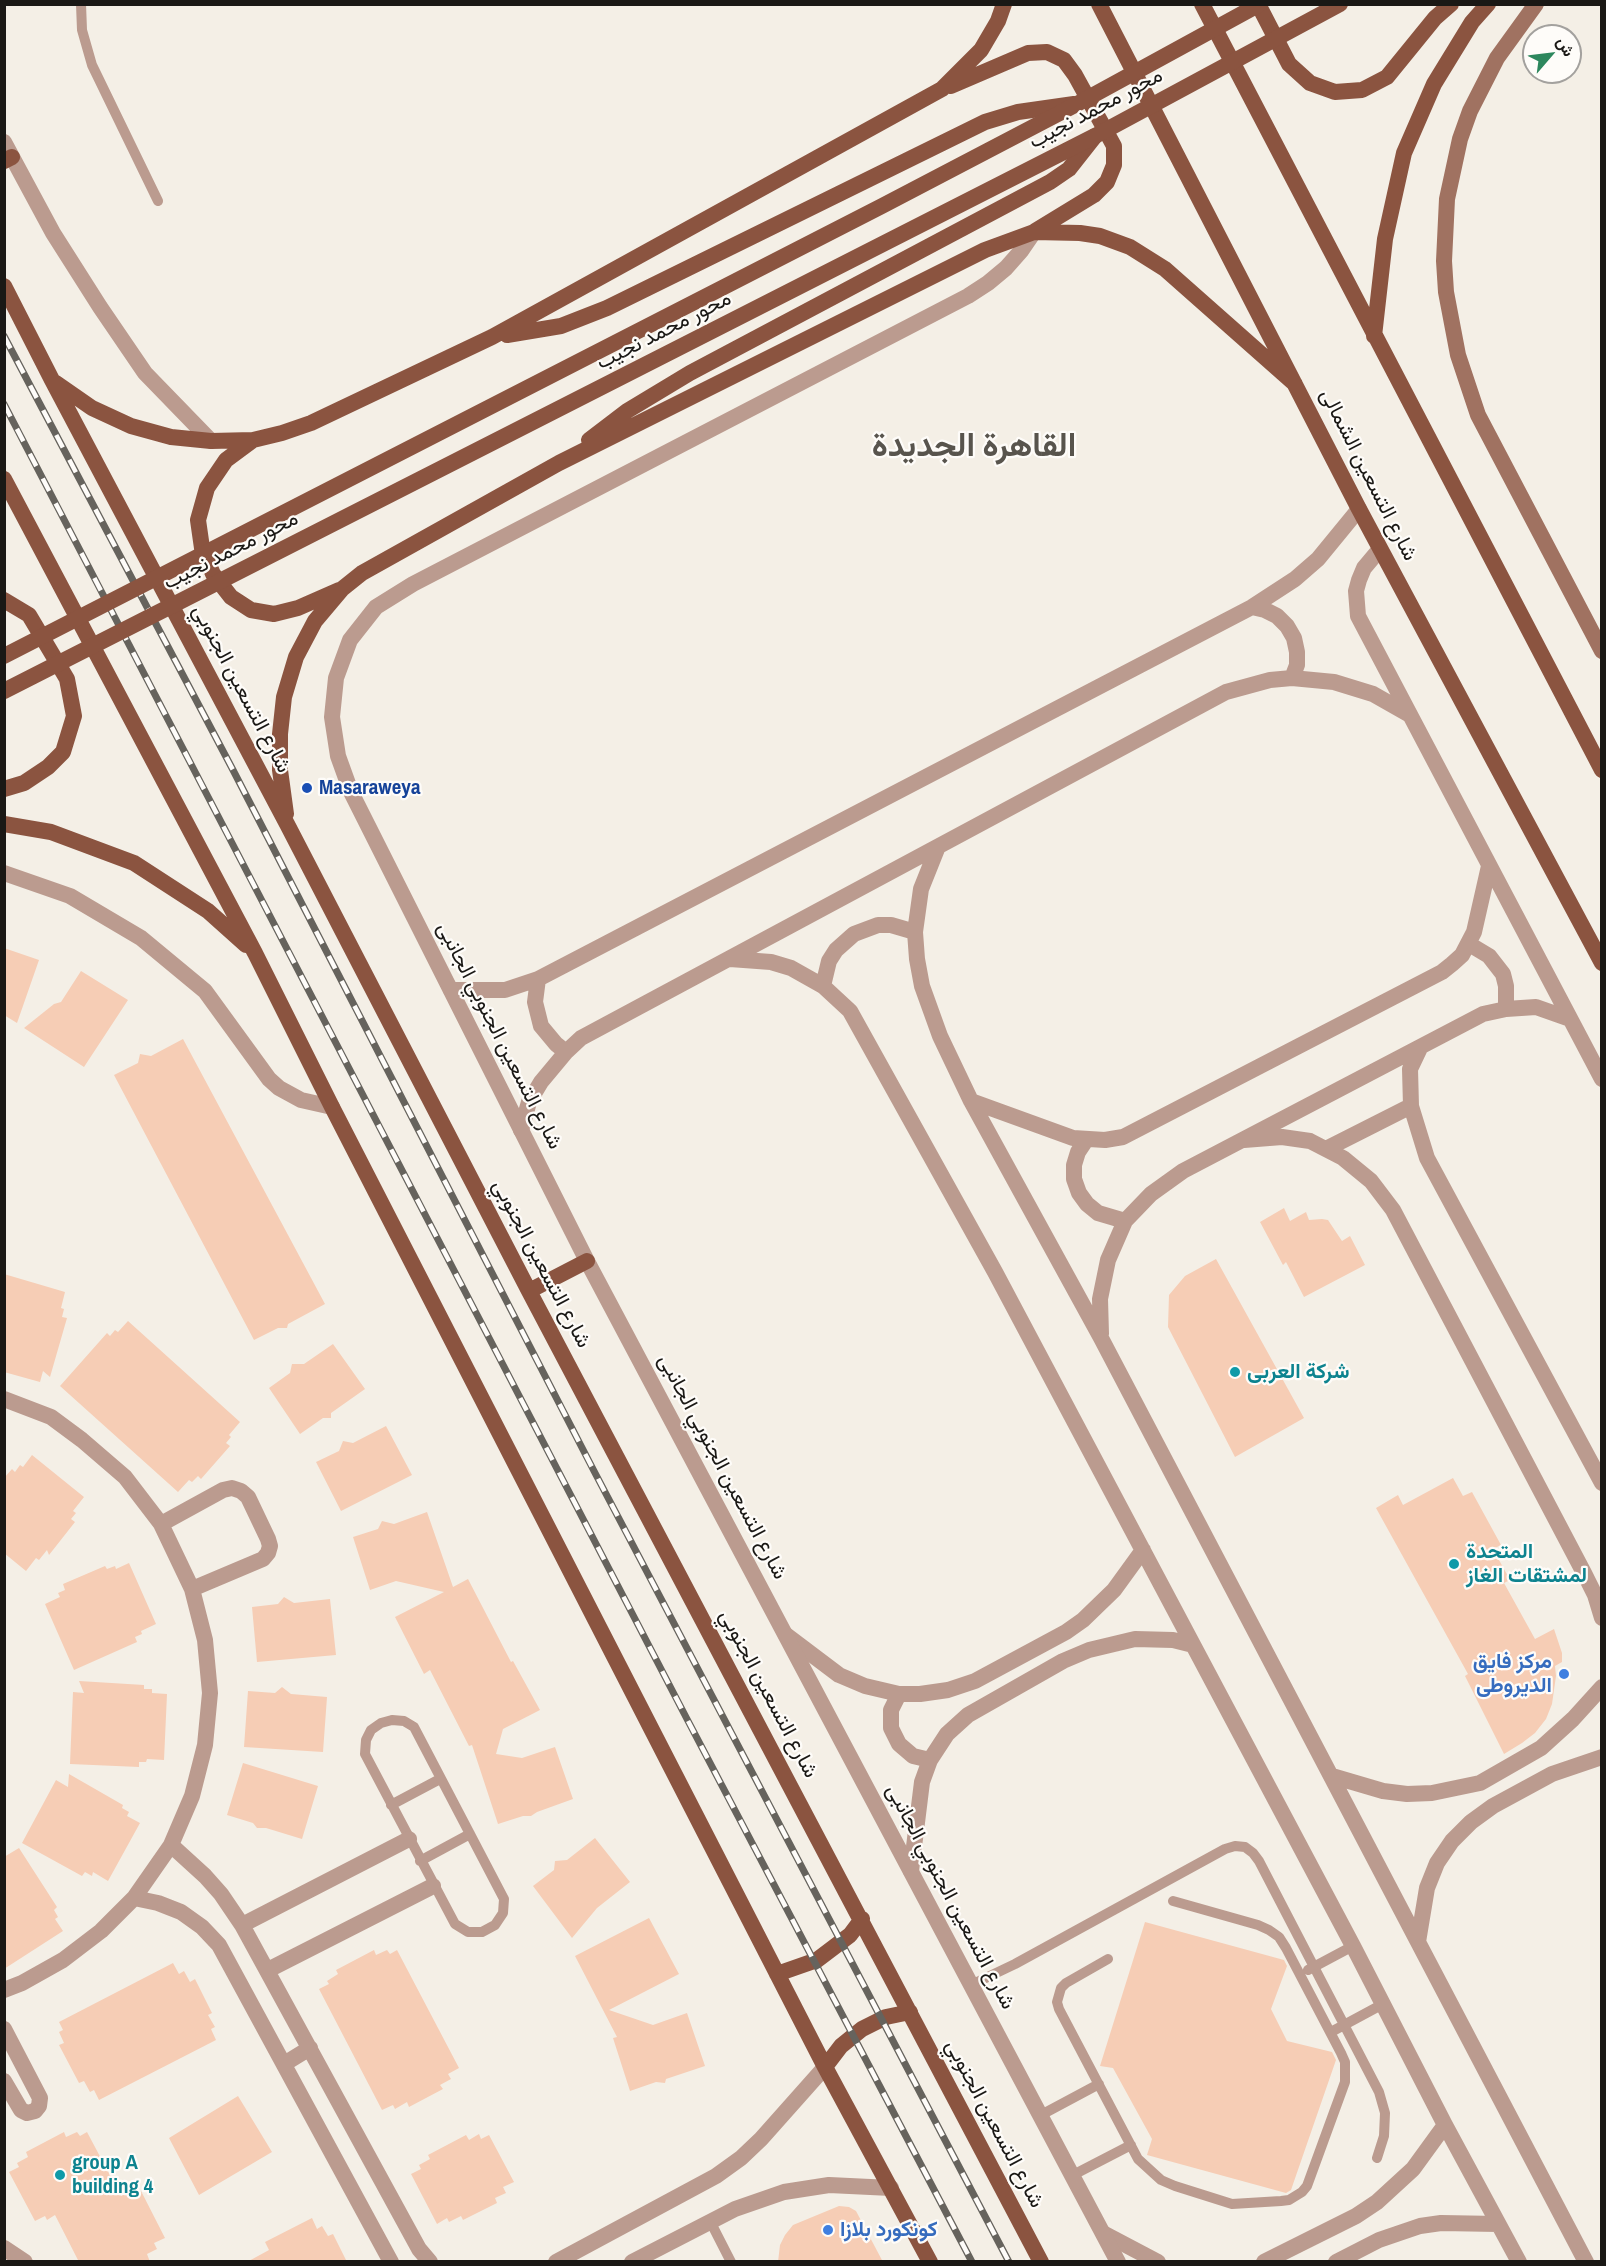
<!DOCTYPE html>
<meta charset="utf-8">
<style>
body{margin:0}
#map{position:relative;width:1606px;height:2266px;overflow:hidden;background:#f4efe6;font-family:"Archivo Narrow",Vazirmatn,sans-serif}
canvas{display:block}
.frame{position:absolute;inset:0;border:6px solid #1a1815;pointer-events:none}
.north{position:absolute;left:1522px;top:24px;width:60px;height:60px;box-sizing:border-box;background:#fefcf9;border:2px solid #a3a19e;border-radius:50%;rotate:62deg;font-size:16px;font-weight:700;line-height:24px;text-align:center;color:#1a1815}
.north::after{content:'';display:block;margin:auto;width:21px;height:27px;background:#2d875d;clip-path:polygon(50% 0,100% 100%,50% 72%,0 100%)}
</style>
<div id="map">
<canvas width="1606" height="2266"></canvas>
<div class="frame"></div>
<div class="north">ش</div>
</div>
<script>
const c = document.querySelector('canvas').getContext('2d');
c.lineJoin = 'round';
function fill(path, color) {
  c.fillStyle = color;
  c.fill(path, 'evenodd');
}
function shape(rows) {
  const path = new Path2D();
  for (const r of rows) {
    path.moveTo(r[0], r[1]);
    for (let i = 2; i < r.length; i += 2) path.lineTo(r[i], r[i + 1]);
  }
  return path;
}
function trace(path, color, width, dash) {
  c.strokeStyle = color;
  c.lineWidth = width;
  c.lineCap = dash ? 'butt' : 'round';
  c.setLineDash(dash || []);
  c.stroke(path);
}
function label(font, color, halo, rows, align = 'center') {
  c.font = font + ' "Archivo Narrow",Vazirmatn,sans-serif';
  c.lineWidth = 4.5;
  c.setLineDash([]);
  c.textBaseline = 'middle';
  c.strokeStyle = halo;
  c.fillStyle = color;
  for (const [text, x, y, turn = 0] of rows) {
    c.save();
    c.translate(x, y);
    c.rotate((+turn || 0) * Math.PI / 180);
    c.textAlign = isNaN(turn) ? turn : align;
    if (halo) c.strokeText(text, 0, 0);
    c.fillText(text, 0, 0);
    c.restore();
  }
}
fill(shape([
 [4,948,39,960,17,1023,4,1015],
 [81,971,128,1000,84,1067,24,1028,54,1004,61,1002],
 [183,1039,325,1304,288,1324,287,1328,278,1328,254,1340,114,1075,138,1063,140,1054,151,1056],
 [1284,1208,1290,1221,1306,1212,1309,1220,1322,1219,1328,1220,1342,1241,1350,1236,1365,1265,1304,1297,1286,1262,1283,1265,1260,1222],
 [1216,1259,1304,1418,1235,1457,1168,1327,1169,1295,1185,1276],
 [4,1274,65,1292,61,1308,64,1309,62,1317,67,1318,50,1377,43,1371,40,1382,4,1372],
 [128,1321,240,1422,229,1435,231,1437,226,1443,230,1446,201,1479,198,1476,192,1482,189,1480,178,1492,60,1386,107,1333,110,1336,115,1330,118,1332],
 [333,1344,365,1389,331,1413,331,1418,323,1418,300,1434,269,1388,290,1373,292,1364,304,1364],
 [386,1426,412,1475,341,1511,316,1462,339,1451,343,1441,353,1443],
 [32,1455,84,1497,73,1511,76,1513,71,1519,75,1522,49,1555,47,1550,39,1560,36,1558,26,1571,4,1553,4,1478,12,1469,15,1472,20,1465,23,1467],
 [1453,1478,1463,1496,1472,1492,1501,1545,1493,1549,1510,1580,1504,1583,1535,1639,1554,1629,1562,1653,1562,1662,1555,1666,1556,1676,1552,1704,1546,1719,1535,1733,1522,1743,1504,1754,1465,1676,1468,1674,1376,1508,1398,1495,1403,1505],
 [427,1512,453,1587,468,1579,511,1662,513,1661,540,1710,503,1729,496,1754,522,1758,555,1747,573,1799,537,1812,531,1816,523,1816,498,1824,472,1745,469,1746,430,1670,424,1674,395,1617,444,1592,396,1581,370,1590,353,1537,378,1529,382,1521,394,1524],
 [129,1563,156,1624,141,1631,142,1634,135,1637,137,1642,74,1670,45,1604,60,1597,58,1593,65,1590,63,1584,105,1566,107,1569,115,1566,116,1569],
 [284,1597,294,1603,330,1599,336,1655,257,1662,252,1607,278,1604],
 [79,1681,144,1685,144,1689,152,1689,152,1693,167,1694,164,1760,147,1759,146,1762,139,1762,139,1767,70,1764,73,1692,84,1693],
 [282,1687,291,1694,327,1697,323,1752,244,1747,248,1691,275,1693],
 [243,1763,318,1786,302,1839,266,1828,257,1828,253,1823,227,1815],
 [69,1774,123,1805,122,1808,129,1812,127,1816,140,1823,108,1881,93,1872,92,1876,85,1872,82,1876,22,1843,56,1780,68,1787],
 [595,1838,630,1882,597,1908,572,1938,533,1886,554,1870,555,1861,567,1860],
 [19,1848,57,1907,54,1910,58,1917,55,1919,63,1931,4,1969,4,1857],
 [649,1918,679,1974,609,2010,653,2025,687,2013,705,2066,666,2079,665,2083,656,2082,630,2091,613,2038,617,2037,575,1956],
 [1145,1922,1284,1960,1287,1966,1271,2009,1287,2041,1332,2052,1336,2060,1291,2190,1286,2193,1147,2155,1152,2139,1113,2068,1100,2066],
 [374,1950,376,1955,387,1950,390,1954,397,1950,459,2068,448,2074,451,2079,440,2085,443,2089,409,2107,407,2102,395,2109,393,2105,382,2110,319,1989,329,1984,327,1981,338,1974,336,1970],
 [173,1963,179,1974,184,1971,190,1982,195,1979,212,2013,208,2015,215,2027,211,2029,216,2040,99,2100,94,2090,90,2092,84,2081,79,2083,59,2045,64,2043,59,2032,63,2030,59,2022],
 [238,2096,272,2152,199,2195,169,2138],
 [64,2132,66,2137,77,2132,80,2136,87,2132,121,2196,131,2191,133,2195,141,2191,165,2238,154,2243,157,2249,147,2254,150,2262,79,2262,55,2215,47,2220,45,2216,35,2221,9,2172,19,2167,17,2163,28,2157,26,2152],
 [479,2134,481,2139,489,2135,514,2182,503,2187,506,2193,495,2198,497,2203,463,2220,461,2216,449,2222,447,2218,437,2224,411,2174,421,2169,419,2165,430,2159,428,2155,466,2135,469,2140],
 [839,2206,849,2207,856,2211,883,2262,778,2262,780,2245,785,2235,793,2225],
 [312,2218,317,2229,322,2226,328,2236,333,2234,347,2262,247,2262,269,2250,265,2242]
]), '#f6cdb5');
trace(shape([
 [81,4,82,30,92,65,158,201],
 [392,1720,404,1721,414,1727,504,1899,503,1913,495,1925,482,1932,468,1932,455,1924,365,1754,366,1740,371,1730,381,1723,392,1720],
 [391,1805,440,1779],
 [420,1861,470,1834],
 [1108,1959,1066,1983,1061,1988,1057,2002,1059,2009,1138,2159,1161,2180,1175,2186,1232,2204,1281,2201,1289,2200,1302,2192,1307,2186,1345,2082,1345,2062,1341,2053,1286,1948,1279,1937,1269,1930,1258,1925,1173,1901],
 [1308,1970,1353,1946],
 [971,1985,1015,1964,1225,1849,1235,1846,1245,1847,1253,1853,1259,1861,1379,2092,1385,2113,1384,2136,1377,2158],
 [1331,2032,1383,2004],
 [1041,2115,1099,2084],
 [1073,2175,1131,2145],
 [710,2221,731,2262]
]), '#bb9b8f', 10);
trace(shape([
 [1380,549,1364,568,1359,580,1356,591,1358,616,1602,1079],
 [1252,607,1265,610,1277,616,1287,626,1294,638,1297,652,1297,665,1292,678],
 [937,849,921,889,915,932,917,959,922,986,940,1036,971,1101,1101,1338,1586,2262],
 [1469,944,1489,956,1503,974,1506,986,1506,1009],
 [730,959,771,962,791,968,823,986,850,1011,995,1272,1353,1946,1445,2125,1519,2262],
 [538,979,535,1002,541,1026,556,1044,566,1052],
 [823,986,829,961,836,950,854,934,878,925,891,925,915,932],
 [451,990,505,990,538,979,1252,607,1295,579,1318,559,1359,509],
 [1420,1048,1410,1069,1411,1106,1427,1158,1602,1483],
 [971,1101,1073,1138,1105,1140,1123,1137,1442,972,1452,964,1462,955,1474,932,1489,866],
 [521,1130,529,1102,541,1082,566,1052,581,1038,1226,692,1270,680,1292,678,1334,682,1373,694,1410,715],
 [1086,1140,1078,1152,1074,1165,1074,1179,1079,1193,1087,1204,1098,1213,1125,1221],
 [1244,1140,1282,1137,1310,1141,1343,1158,1371,1181,1393,1210,1584,1573,1595,1595,1602,1618],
 [1326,1149,1411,1106],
 [1101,1334,1100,1299,1108,1260,1125,1221,1151,1194,1183,1171,1483,1014,1506,1009,1536,1007,1570,1019],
 [4,1399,51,1417,82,1440,125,1477,161,1524,192,1589,205,1640,210,1693,205,1745,192,1796,171,1845,134,1898,101,1931,63,1960,22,1983,4,1990],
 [161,1524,223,1490,232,1488,241,1491,248,1497,268,1539,270,1546,268,1553,263,1559,192,1589],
 [786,1635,839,1675,865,1686,899,1694,920,1694,948,1690,975,1681,1066,1632,1083,1620,1114,1590,1143,1550],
 [899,1694,891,1710,891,1728,899,1744,913,1756,930,1760],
 [1332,1776,1383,1791,1407,1794,1432,1793,1480,1783,1541,1748,1573,1719,1602,1687],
 [171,1845,205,1876,221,1894,242,1925,419,2249,430,2262],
 [911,1871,922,1782,930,1760,947,1734,968,1715,1063,1661,1089,1650,1135,1639,1173,1640,1193,1645],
 [134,1898,158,1903,181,1912,202,1927,219,1945,391,2262],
 [242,1925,409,1839],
 [1418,1942,1427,1888,1437,1863,1452,1841,1471,1822,1493,1806,1552,1774,1602,1757],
 [268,1970,433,1886],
 [4,2029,40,2098,39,2106,35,2111,27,2113,21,2110,4,2081],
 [284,2064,310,2048],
 [1103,2233,1158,2262],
 [1264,2262,1356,2216,1377,2202,1413,2169,1445,2125],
 [1336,2262,1379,2240,1420,2226,1441,2223,1498,2224]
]), '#bb9b8f', 16);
trace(shape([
 [4,142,53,233,100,307,145,373,211,441],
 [1034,232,1021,251,1006,268,988,283,968,296,413,584,376,607,350,640,336,678,332,717,338,756,351,792,587,1261,1118,2262],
 [4,873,70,896,141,938,205,991,269,1079,279,1088,301,1100,332,1107],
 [4,2248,25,2262],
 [556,2262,716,2176,741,2158,761,2139,825,2067],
 [632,2262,735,2209,784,2192,829,2185,891,2188]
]), '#bb9b8f', 16);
trace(shape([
 [1536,4,1497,58,1470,111,1460,139,1447,199,1444,261,1446,292,1458,355,1478,415,1602,651]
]), '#a07261', 16);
trace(shape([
 [1099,4,1359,509,1602,963],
 [1202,4,1602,770],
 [1258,4,1289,64,1310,83,1335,92,1362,90,1387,77,1435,18,1451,4],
 [951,86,1028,53,1047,52,1064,60,1075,75,1114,146,1114,165,1107,182,1094,195,1035,231],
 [4,161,12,157],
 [4,286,52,380,287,824,529,1291,1041,2262],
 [507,335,561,326,607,308,985,122,1018,112,1074,104],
 [1374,336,1385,239,1404,153,1434,84,1472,22,1488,4],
 [56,383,92,408,131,426,171,437,211,441,253,440,282,433,311,423,492,337,942,89,981,50,998,21,1004,4],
 [253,440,226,460,207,488,198,520,202,548,213,574,231,597,251,610,274,614,298,608,339,590],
 [589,440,627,411,690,373,1050,182,1069,169,1095,136],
 [4,479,255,953,332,1107,825,2067,930,2262],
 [4,600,29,615,67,679,74,716,63,752,48,767,24,783,4,789],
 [286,814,280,770,280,734,284,697,296,657,315,621,342,589,362,573,559,463,985,250,1034,232,1080,233,1100,236,1130,247,1165,269,1295,384],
 [4,824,51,832,134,863,208,911,246,945],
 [529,1291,587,1261],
 [777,1974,817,1960,850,1935,862,1919],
 [825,2067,841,2046,862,2029,886,2017,910,2012]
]), '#8b5440', 16);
const rail = shape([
 [4,336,233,770,594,1471,1009,2262],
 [4,404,687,1719,972,2262]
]);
trace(rail, '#66635d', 7);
trace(rail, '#fefcf9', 4.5, [14]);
trace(shape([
 [4,656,882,206,1077,104,1260,4],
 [4,691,1095,136,1340,4]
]), '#8b5440', 16);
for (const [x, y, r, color] of [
 [307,788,6,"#1a4fb4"],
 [1235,1372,6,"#0f9aa8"],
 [1454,1564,6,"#0f9aa8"],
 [1564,1674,6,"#3f7fe0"],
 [60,2175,6,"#0f9aa8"],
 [828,2230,6,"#3f7fe0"]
]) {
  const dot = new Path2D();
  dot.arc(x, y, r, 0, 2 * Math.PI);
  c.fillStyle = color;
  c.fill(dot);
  trace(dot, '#fefcf9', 2);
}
label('21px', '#1a1815', '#fefcf9', [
 ["محور محمد نجيب",1096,109,-28],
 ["محور محمد نجيب",664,331,-27],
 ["شارع التسعين الشمالى",1368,475,63],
 ["محور محمد نجيب",231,551,-27],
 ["شارع التسعين الجنوبي",241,689,62],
 ["شارع التسعين الجنوبي الجانبى",499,1036,63],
 ["شارع التسعين الجنوبي",541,1264,62],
 ["شارع التسعين الجنوبي الجانبى",722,1467,62],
 ["شارع التسعين الجنوبي",768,1694,62],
 ["شارع التسعين الجنوبي الجانبى",950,1897,62],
 ["شارع التسعين الجنوبي",994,2124,62]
]);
label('bold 21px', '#164399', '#fefcf9', [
 ["Masaraweya",319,788]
], 'left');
label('bold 21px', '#0d838f', '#fefcf9', [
 ["شركة العربى",1247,1372],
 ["المتحدة",1466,1552],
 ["لمشتقات الغاز",1466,1576],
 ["group A",72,2163],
 ["building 4",72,2187]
], 'left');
label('bold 21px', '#366cbe', '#fefcf9', [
 ["مركز فايق",1552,1662],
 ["الديروطى",1552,1686],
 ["كونكورد بلازا",840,2230,"left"]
], 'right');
label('bold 33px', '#58544d', '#fefcf9', [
 ["القاهرة الجديدة",974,447]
]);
</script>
